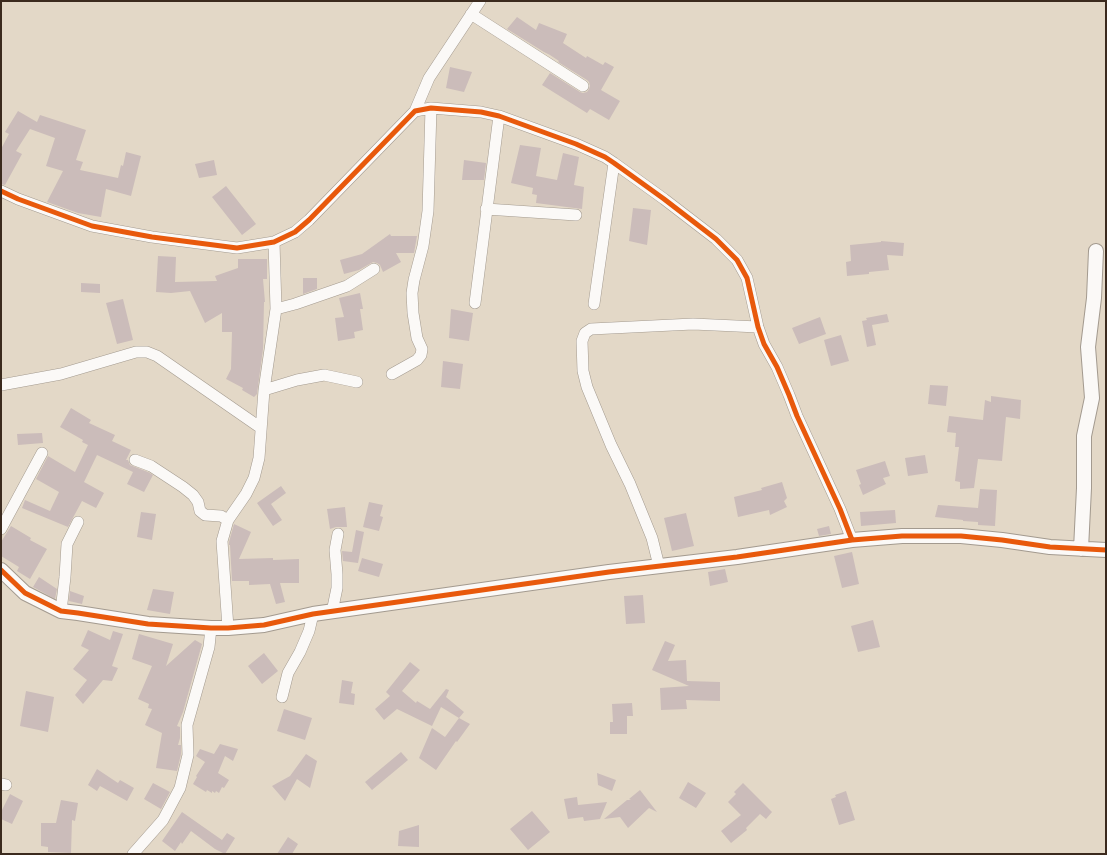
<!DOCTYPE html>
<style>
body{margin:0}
#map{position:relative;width:1107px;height:855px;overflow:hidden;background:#e3d8c7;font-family:"Indie Flower",sans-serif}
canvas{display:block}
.frame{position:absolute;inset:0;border:2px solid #3b2a1e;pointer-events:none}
</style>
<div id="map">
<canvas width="1107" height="855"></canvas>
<div class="frame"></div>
</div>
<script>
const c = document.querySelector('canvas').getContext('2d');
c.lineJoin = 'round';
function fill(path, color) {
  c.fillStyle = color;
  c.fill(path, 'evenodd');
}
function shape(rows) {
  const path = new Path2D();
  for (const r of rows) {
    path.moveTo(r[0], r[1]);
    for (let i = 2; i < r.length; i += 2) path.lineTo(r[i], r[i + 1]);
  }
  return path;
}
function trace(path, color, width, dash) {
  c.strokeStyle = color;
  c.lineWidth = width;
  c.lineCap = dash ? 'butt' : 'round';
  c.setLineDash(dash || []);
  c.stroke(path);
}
fill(shape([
 [517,17,536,30,539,23,567,34,563,43,586,58,587,56,603,65,605,62,614,67,601,90,620,101,609,120,590,109,587,113,542,85,550,73,580,92,583,93,587,92,589,89,590,86,589,82,587,80,558,62,559,61,550,55,544,52,507,29],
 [450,67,472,72,464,92,446,88],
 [18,111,37,122,40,115,86,130,76,160,83,162,80,170,118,178,121,165,123,166,126,152,141,156,131,196,106,189,101,217,78,213,47,202,63,171,46,166,55,138,30,129,16,151,22,154,5,185,1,184,1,149,9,134,5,132],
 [520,145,541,148,536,176,557,180,563,153,579,157,574,185,584,187,582,209,536,203,537,195,532,194,533,188,511,183],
 [214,160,217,175,199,178,195,164],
 [464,160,486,163,484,180,462,180],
 [226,186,256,224,242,235,212,197],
 [633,208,651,210,647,245,629,241],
 [390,234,391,236,417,236,414,253,396,253,401,262,383,272,380,265,377,263,373,262,359,270,344,274,340,260,362,254],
 [881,241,904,243,903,256,887,255,889,270,869,272,869,274,847,276,846,262,851,261,850,245,881,242],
 [158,256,176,257,175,282,217,281,215,276,238,268,238,259,267,259,267,279,263,279,265,302,264,302,263,349,257,394,254,397,242,390,243,388,226,379,231,369,232,332,222,332,222,313,205,323,190,291,171,293,156,292],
 [303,278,317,278,317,289,303,294],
 [81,283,100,284,100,293,81,292],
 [360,293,363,309,360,309,363,330,354,332,355,338,338,341,335,318,344,317,339,298],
 [123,299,133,340,117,344,106,303],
 [451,309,473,313,469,341,449,338],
 [887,314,889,322,872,325,876,345,867,347,862,321,867,320,866,318],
 [820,317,826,334,799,344,792,328],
 [841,335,849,361,831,366,824,340],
 [443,361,463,364,460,389,441,387],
 [930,385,948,386,946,406,928,404],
 [991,396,1021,400,1020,419,1006,417,1002,461,978,459,974,488,960,489,960,482,955,481,959,447,955,447,956,433,947,432,949,416,983,420,985,400,991,402],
 [71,408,91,420,89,423,115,435,112,441,131,450,126,460,128,460,130,465,148,472,153,475,144,492,127,484,133,472,97,455,84,482,104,493,96,508,82,501,68,527,22,508,25,500,50,511,59,492,36,479,48,456,75,472,88,445,82,442,83,440,60,427],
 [42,433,43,443,18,445,17,434],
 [925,455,928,473,908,476,905,458],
 [885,461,890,476,883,478,886,484,863,495,859,485,861,484,856,470],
 [782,482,787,498,784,501,787,507,770,515,769,510,738,517,734,497,762,490,761,488],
 [281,486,286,493,271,504,282,520,273,526,257,503],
 [980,489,997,490,995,526,978,525,978,522,963,521,963,520,935,517,938,505,978,508],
 [369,502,383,505,380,516,383,517,379,531,363,527],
 [345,507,347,527,336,527,330,529,327,509],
 [895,510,896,523,861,526,860,512],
 [141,512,156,514,152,540,137,537],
 [686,513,694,546,672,551,664,518],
 [234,524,251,532,239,559,273,558,273,560,299,559,299,583,280,583,285,602,276,604,270,584,249,585,249,581,232,581,230,545,229,545,229,542],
 [11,526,31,538,30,540,47,549,30,579,17,571,19,567,1,556,1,542],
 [829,526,831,534,819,536,817,529],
 [356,530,364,532,358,563,343,561,342,551,352,552],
 [852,552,859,584,842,588,834,556],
 [362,558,383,564,379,577,358,571],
 [725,569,728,582,710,586,708,572],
 [39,577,57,589,55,599,33,587],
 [153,589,174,592,170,614,147,610],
 [70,591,84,596,82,604,69,601],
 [643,595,645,623,626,624,624,596],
 [873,620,880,647,858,652,851,626],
 [88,630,110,640,113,631,123,634,112,666,118,668,112,681,103,680,83,704,75,695,87,680,73,669,89,650,81,646],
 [139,634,173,644,166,666,195,640,202,644,183,712,177,726,180,727,180,738,178,745,181,745,181,754,177,771,156,768,162,733,145,725,152,709,148,708,149,704,138,699,152,666,132,659],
 [665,641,675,645,668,661,686,660,687,681,720,682,720,701,686,700,687,709,661,710,660,688,689,686,652,670],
 [264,653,278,671,262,684,248,666],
 [410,662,420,670,402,691,416,703,417,701,430,709,446,689,449,690,446,697,464,712,459,718,441,707,432,726,397,709,384,720,375,709,390,696,386,692],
 [342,680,353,682,351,693,355,694,354,705,339,703],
 [26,691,54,697,48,732,20,726],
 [632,703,633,716,627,716,627,734,610,734,610,722,613,722,612,704],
 [284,709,312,718,305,740,277,731],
 [459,718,470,724,457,742,456,741,436,770,419,758,432,728,445,737],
 [220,744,238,749,233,761,225,756,218,773,229,780,224,788,222,787,219,793,216,791,215,793,212,791,212,793,207,790,206,792,193,784,197,777,196,776,205,762,196,756,200,749,214,754],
 [401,752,408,760,372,790,365,782],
 [306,754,317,761,310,788,297,779,285,801,272,786,290,776],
 [97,769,118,783,120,780,134,788,127,801,100,786,97,791,88,785],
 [597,773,616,780,612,791,598,785],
 [688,782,706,793,696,808,679,798],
 [153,783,170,792,161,809,144,799],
 [743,783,772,812,766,819,760,814,746,828,747,830,731,843,721,831,741,815,728,802,736,794,734,792],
 [640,790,657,812,649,808,628,828,620,817,604,819,627,800,631,800,629,799],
 [846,791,855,820,839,825,831,799,836,797,835,795],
 [10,794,23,801,12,824,1,819,1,812],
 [577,797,578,805,607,802,600,819,584,821,583,817,568,819,564,799],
 [61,800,78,803,75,821,72,820,71,853,48,852,48,847,41,846,41,823,56,823],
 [532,811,550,832,528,850,510,829],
 [182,812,222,840,227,833,235,838,225,854,215,849,191,831,182,844,181,842,175,851,162,841],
 [419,825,419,847,398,846,399,831],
 [288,837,298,844,292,854,277,854]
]), '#cbbcba');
const minor = shape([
 [471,14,583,86],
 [415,111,429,78,480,1],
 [1,191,18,199,92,226,152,237,237,248,274,242,295,232,309,220,415,111,431,108,481,112,499,116,576,144,605,157,614,163,664,199,716,239,737,260,747,278,758,327,764,344,777,367,789,395,797,416,840,509,852,540],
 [486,209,576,215],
 [475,303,499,116],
 [594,304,614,163],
 [276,309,295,304,347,286,374,269],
 [392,374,417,360,421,355,422,349,417,338,413,313,412,293,414,280,423,246,428,211,431,108],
 [1,385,61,374,136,352,147,352,157,356,261,428],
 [264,390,297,380,324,375,357,382],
 [135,460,151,466,183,487,193,495,198,502,200,511,205,515,221,516,228,520],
 [1,529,42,453],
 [659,566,652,538,630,484,611,445,587,387,583,371,582,341,585,333,591,329,693,324,758,327],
 [61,611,65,577,67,544,78,522],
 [332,612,337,588,337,574,335,550,338,534],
 [228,628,222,541,228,520,246,494,254,478,259,458,264,390,276,309,274,242],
 [282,697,288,673,300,652,309,631,313,614],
 [1,784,6,785],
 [133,854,163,820,180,788,188,755,187,725,209,647,211,628]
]);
const tertiary = shape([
 [1081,549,1084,488,1084,436,1092,398,1088,347,1094,298,1096,251],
 [1,570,25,593,61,611,78,613,148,624,211,628,228,628,264,625,313,614,609,572,737,557,852,540,902,536,961,536,1002,540,1050,547,1106,550]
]);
trace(minor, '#a39a8f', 12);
trace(tertiary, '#a39a8f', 16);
trace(minor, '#fbf9f7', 11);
trace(tertiary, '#fbf9f7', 14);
trace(shape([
 [1,191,18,199,92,226,152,237,237,248,274,242,295,232,309,220,415,111,431,108,481,112,499,116,576,144,605,157,614,163,664,199,716,239,737,260,747,278,758,327,764,344,777,367,789,395,797,416,840,509,852,540],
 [1,570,25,593,61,611,78,613,148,624,211,628,228,628,264,625,313,614,609,572,737,557,852,540,902,536,961,536,1002,540,1050,547,1106,550]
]), '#e8590c', 5);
</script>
